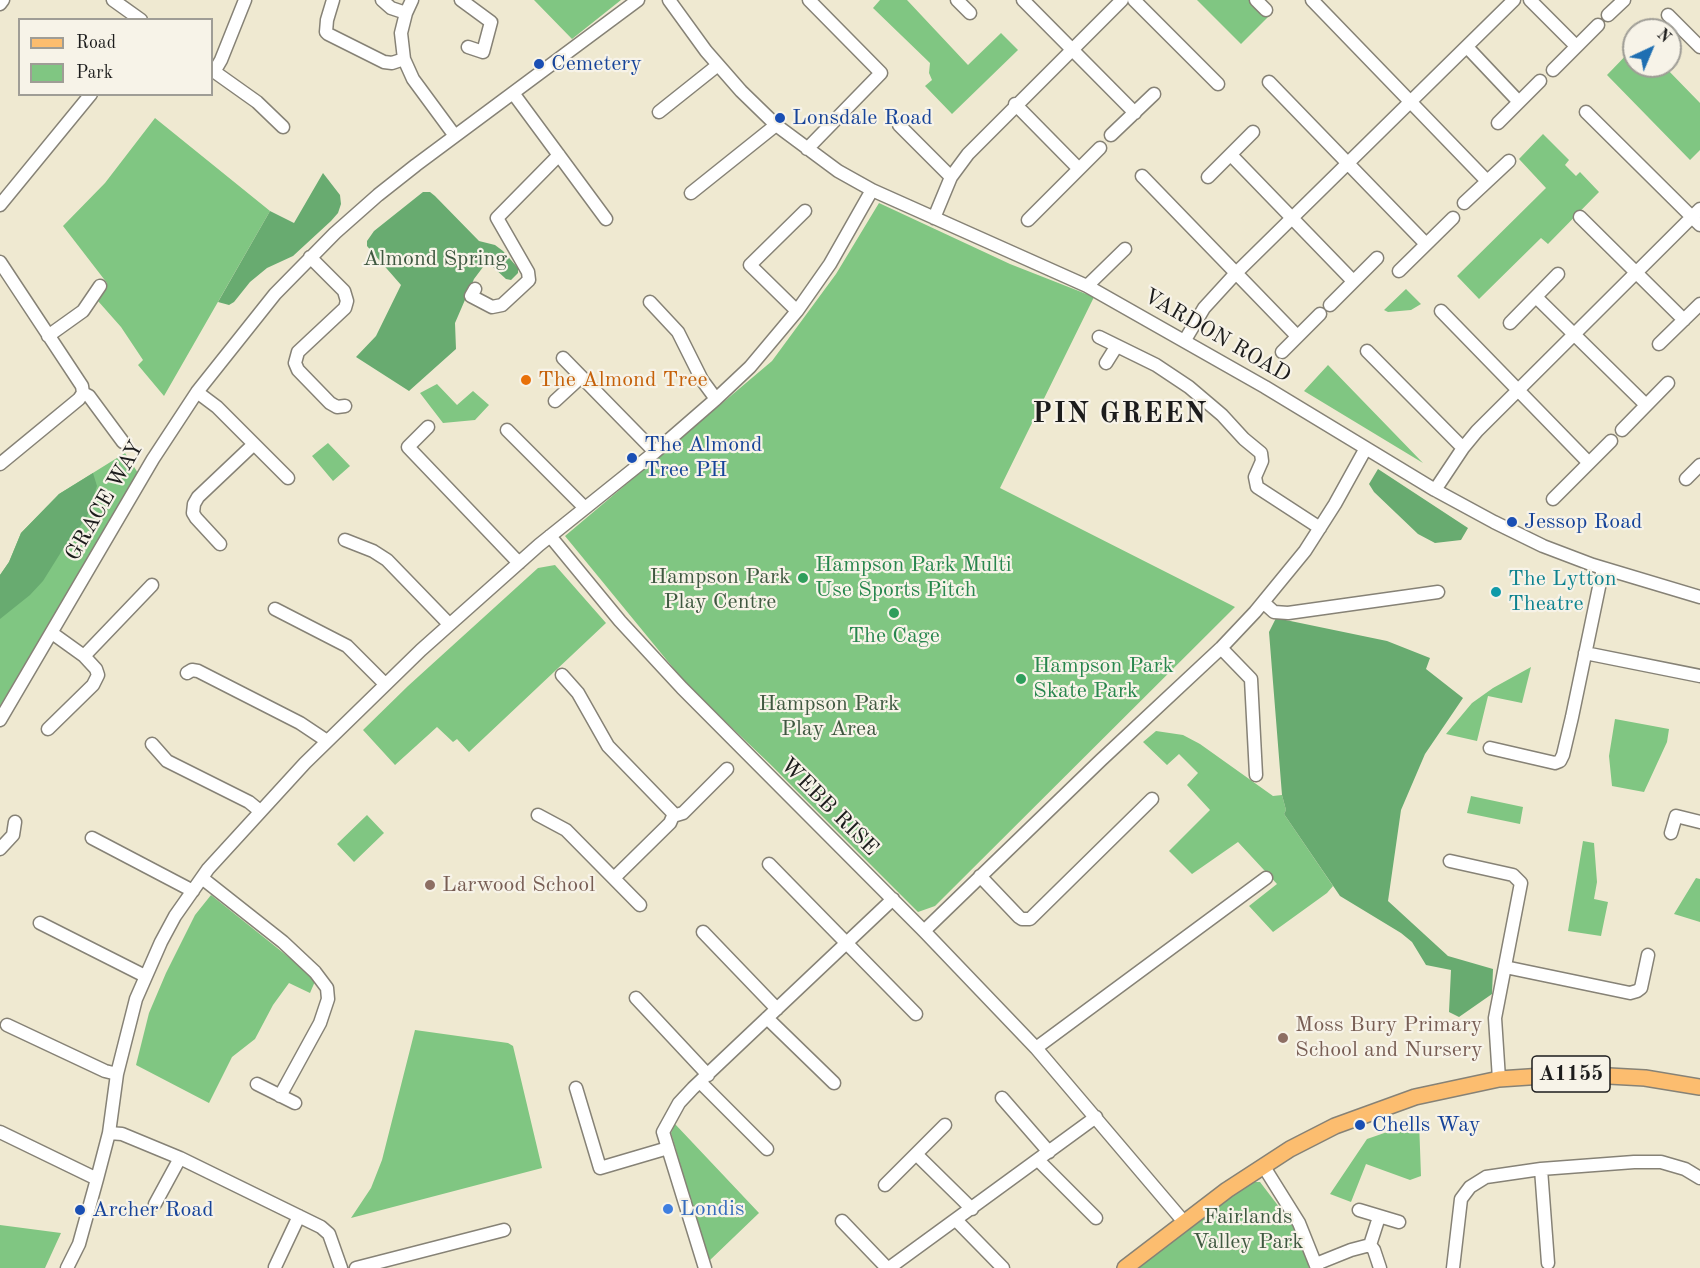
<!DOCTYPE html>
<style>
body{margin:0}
#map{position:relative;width:1700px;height:1268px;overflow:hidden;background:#efe9d1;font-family:"Old Standard TT",serif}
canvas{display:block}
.legend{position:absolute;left:18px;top:18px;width:195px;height:78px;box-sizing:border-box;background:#f7f3e8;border:2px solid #9f9d96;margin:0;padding:8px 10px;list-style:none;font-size:18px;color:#1c1c1c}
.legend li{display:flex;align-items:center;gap:12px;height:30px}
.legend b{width:30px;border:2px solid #9f9d96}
.north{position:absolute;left:1622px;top:18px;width:60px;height:60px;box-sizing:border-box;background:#f7f3e8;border:2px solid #9f9d96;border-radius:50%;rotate:44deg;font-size:16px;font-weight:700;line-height:24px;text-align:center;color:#1c1c1c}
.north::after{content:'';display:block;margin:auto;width:21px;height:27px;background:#1f6fb2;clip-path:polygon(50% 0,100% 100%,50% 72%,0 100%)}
</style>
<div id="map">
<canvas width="1700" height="1268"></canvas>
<ul class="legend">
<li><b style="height:8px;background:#fcbd6f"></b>Road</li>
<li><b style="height:16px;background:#80c682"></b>Park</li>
</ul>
<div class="north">N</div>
</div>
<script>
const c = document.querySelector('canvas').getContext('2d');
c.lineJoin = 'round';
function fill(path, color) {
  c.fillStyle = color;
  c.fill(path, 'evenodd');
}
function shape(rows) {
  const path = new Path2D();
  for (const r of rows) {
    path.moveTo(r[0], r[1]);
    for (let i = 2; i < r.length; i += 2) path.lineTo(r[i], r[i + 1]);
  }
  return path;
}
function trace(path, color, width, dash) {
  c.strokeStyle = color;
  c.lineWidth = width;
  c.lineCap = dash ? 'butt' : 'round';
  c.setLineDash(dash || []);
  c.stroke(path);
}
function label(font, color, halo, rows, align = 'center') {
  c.font = font + ' "Old Standard TT",serif';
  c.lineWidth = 4.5;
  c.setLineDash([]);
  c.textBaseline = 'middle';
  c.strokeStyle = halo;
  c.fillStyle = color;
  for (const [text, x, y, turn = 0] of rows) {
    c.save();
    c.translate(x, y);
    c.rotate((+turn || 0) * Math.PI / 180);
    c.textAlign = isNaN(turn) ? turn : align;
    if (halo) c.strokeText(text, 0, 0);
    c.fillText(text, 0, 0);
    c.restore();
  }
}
fill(shape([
 [534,0,621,0,572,39],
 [880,0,907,0,968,65,1001,33,1018,50,952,114,925,86,932,80,929,73,930,63,873,8],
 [1197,0,1251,0,1268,17,1241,44],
 [1634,47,1634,66,1664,66,1700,103,1700,150,1690,160,1607,75],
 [155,118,270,211,164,396,138,365,143,360,121,327,98,301,107,283,63,226,105,183],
 [1543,134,1569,160,1565,165,1576,176,1580,172,1599,192,1548,244,1541,238,1479,299,1457,276,1546,188,1519,159],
 [879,203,1010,264,1094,297,1000,488,1235,607,935,906,918,912,769,763,688,686,565,536,772,361,836,274],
 [1406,289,1421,304,1411,310,1388,312,1384,310],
 [1328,365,1423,463,1304,391],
 [437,384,457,405,473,391,489,405,475,420,443,423,420,393],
 [328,443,350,466,333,481,312,456],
 [125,453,138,473,0,706,0,575,9,562,21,533,59,494],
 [555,565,606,623,469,752,457,739,453,742,437,727,395,765,363,730,408,686,538,568],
 [1531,667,1522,703,1488,696,1477,741,1446,734,1472,703,1493,688],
 [1615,719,1669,729,1667,742,1644,792,1612,786,1609,756],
 [1156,731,1183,735,1200,744,1273,796,1282,795,1286,810,1284,814,1333,886,1327,893,1273,932,1249,906,1277,884,1238,842,1192,874,1169,851,1210,810,1187,785,1198,773,1179,754,1167,765,1143,742],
 [1471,796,1523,807,1520,824,1467,813],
 [367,815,384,833,354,862,337,844],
 [1583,841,1594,843,1597,882,1594,899,1608,902,1601,936,1568,931],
 [1696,878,1700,879,1700,922,1674,914],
 [211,895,316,979,310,993,289,983,273,1005,255,1039,232,1057,209,1103,136,1065,149,1013,166,973,195,915],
 [415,1030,508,1043,513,1046,542,1168,351,1218,371,1188,382,1160],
 [1419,1121,1421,1176,1410,1180,1366,1164,1351,1202,1330,1194,1367,1139],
 [675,1124,759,1213,709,1261,671,1133],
 [1250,1182,1260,1182,1302,1237,1309,1268,1137,1268,1183,1228],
 [0,1225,61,1233,45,1268,0,1268]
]), '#80c682');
fill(shape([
 [323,173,340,195,341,204,338,213,331,221,293,256,267,268,250,282,234,302,229,305,218,302,270,211,294,223],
 [423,192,430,192,435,196,479,241,495,245,503,251,518,268,518,273,511,280,506,279,493,267,488,265,483,267,474,279,455,323,456,349,409,391,356,357,376,336,401,285,367,246,367,241,374,231],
 [1378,469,1468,528,1461,540,1435,543,1418,534,1374,492,1369,484],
 [93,473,97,486,87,517,63,549,43,581,30,595,0,619,0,575,9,562,21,533,59,494],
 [1276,618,1387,641,1430,658,1426,669,1463,698,1425,754,1401,810,1388,901,1448,956,1493,969,1492,994,1459,1017,1449,1012,1451,970,1426,965,1412,942,1401,933,1340,896,1284,814,1286,810,1282,795,1269,632]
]), '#68ab70');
const minor = shape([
 [113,0,141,20],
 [333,0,327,20,326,32,328,34,384,62,392,63,404,59],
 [382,0,391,8,406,13],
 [412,0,406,13,401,33,404,59,413,79,455,136],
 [461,0,491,22,483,52,468,47],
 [669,0,706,51,741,91,776,125,838,171,872,190,1087,286,1265,387,1435,490,1494,522,1543,546,1593,565,1700,597],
 [957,0,970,13],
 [1023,0,1135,113],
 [1134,0,1218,84],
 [1256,0,1266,10],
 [1312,0,1487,181],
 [1530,0,1576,46],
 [0,4,3,0],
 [1608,15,1624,0],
 [1668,15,1700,47],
 [1467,47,1519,102],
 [212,70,257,102,283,127],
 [1553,70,1598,25],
 [214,72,221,60,245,0],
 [1269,82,1425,243],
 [513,93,606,219],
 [1015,104,1079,169],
 [659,112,718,65],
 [1586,112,1700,225],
 [1498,123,1540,81],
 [899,125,951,177],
 [1111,135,1154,94],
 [807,149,881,73,809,0],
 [1231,155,1353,281],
 [1142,176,1297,336],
 [1208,177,1253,132],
 [691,193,776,125],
 [1464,203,1509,161],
 [0,205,91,94],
 [1580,217,1684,320],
 [934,218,951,177,968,154,1122,0],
 [1028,220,1100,148],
 [310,257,344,291,347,301,345,308,298,352,295,363,298,370,330,403,337,407,345,406],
 [0,262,82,386,83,393,89,396,123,442],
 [1399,271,1453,218],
 [1087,286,1125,249],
 [475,289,471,296,492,307,502,305,529,280,528,272,497,218,559,155],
 [1536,297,1646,405],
 [650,302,678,332,702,380,716,399],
 [1330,305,1377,258],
 [797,311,750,265,805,211],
 [1441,311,1589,463],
 [1510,323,1558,274],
 [48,336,83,311,100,286],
 [1099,337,1156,365,1189,387,1222,415,1244,439,1261,453,1262,461,1255,477,1257,487,1320,528],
 [1185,340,1204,308,1236,273,1514,0],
 [1659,344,1700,304],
 [1367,351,1463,448],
 [1282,352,1320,314],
 [563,358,655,452],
 [1106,363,1116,347],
 [197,392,217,407,288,478],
 [555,401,581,377],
 [428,427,408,447,519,563],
 [507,430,585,508],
 [1622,430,1668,383],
 [0,464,79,399,83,393],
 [1686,479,1700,465],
 [1435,490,1463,448,1477,431,1700,209],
 [1553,499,1611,441],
 [550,536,620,621,682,688,924,931,1036,1048,1184,1222],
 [345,540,373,551,387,560,449,624],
 [220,544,196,518,193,513,194,504,198,497,254,444],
 [1264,603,1274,612,1288,613,1438,592],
 [275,609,347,646,385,684],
 [1221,648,1251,679,1256,775],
 [1585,653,1700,676],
 [84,656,152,585],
 [187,673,192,670,198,671,300,723,327,741],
 [562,675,578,693,608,746,672,812,673,816,670,823,614,878],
 [0,720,153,459,197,392,275,294,335,233,378,195,416,165,638,0],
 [48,729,93,685,98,675,96,669,84,656,52,633],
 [152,744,167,761,249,802,260,811],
 [1490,748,1555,763,1560,761,1563,755,1572,717,1603,568],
 [538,815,566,830,640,905],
 [673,816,683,813,727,769],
 [1671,833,1676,816,1700,822],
 [92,838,193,891],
 [0,849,13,835,15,822],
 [1450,861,1513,875,1521,883,1495,1018,1499,1079],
 [769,864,916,1014],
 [980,876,1019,917,1022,919,1030,919,1152,799],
 [202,878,283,942,315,972,327,988,328,999,320,1023,280,1096],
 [40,923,145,976],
 [924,931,1101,760,1221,648,1255,612,1305,551,1335,504,1366,448],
 [703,932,777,1009],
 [1505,967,1630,993,1637,991,1641,988,1648,955],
 [636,998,708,1075],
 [767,1018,834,1083],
 [7,1025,105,1071,117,1074],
 [1036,1048,1266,878],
 [700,1082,767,1149],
 [257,1084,295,1103],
 [576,1088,600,1168,668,1148],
 [1002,1098,1049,1152],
 [0,1132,97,1179],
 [109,1133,122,1134,180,1158,321,1227,329,1234,341,1268],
 [916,1154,945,1125],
 [1038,1160,1096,1218],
 [1264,1167,1299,1223,1317,1268],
 [1541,1169,1548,1263],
 [885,1185,916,1154,972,1209],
 [155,1204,180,1158],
 [1359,1210,1399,1222],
 [1379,1217,1370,1245,1374,1250,1380,1268],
 [956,1220,1003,1268],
 [842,1221,887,1268],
 [1316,1264,1351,1250,1370,1245],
 [275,1267,299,1216],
 [67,1268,79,1244,97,1179,109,1133,117,1074,136,999,161,942,175,916,208,869,305,763,421,650,539,545,655,452,716,399,750,367,797,311,830,264,872,190],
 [356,1268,504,1230],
 [705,1268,663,1132,679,1103,693,1088,893,899],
 [889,1268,1096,1117],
 [1453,1268,1461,1199,1470,1187,1486,1177,1541,1169,1634,1162,1661,1162,1685,1169,1700,1178]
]);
const major = shape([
 [1125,1268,1227,1190,1290,1149,1335,1126,1415,1097,1499,1079,1573,1074,1645,1078,1700,1087]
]);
trace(minor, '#868276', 15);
trace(major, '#868276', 18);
trace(minor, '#fff', 12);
trace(major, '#fcbd6f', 15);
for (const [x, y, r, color] of [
 [539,64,6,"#1a4fb4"],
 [780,118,6,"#1a4fb4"],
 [526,380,6,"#e8710a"],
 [632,458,6,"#1a4fb4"],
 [1512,522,6,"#1a4fb4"],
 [803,578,6,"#2e9e5b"],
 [1496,592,6,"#0f9aa8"],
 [894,613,6,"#2e9e5b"],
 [1021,679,6,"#2e9e5b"],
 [430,885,6,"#8d6e63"],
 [1283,1038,6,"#8d6e63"],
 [1360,1125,6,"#1a4fb4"],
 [668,1209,6,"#3f7fe0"],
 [80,1210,6,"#1a4fb4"]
]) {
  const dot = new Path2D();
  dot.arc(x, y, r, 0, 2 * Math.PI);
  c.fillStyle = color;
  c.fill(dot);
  trace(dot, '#f7f3e8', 2);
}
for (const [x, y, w] of [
 [1571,1074,78]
]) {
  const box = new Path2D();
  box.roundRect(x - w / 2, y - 18, w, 36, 4.5);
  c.fillStyle = '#f7f3e8';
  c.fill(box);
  trace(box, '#1c1c1c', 1.5);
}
label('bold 21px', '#1c1c1c', null, [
 ["A1155",1571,1074]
]);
label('22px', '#164399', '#f7f3e8', [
 ["Cemetery",551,64],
 ["Lonsdale Road",792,118],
 ["The Almond",644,445],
 ["Tree PH",644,470],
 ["Jessop Road",1524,522],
 ["Chells Way",1372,1125],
 ["Archer Road",92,1210]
], 'left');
label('22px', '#3f5840', '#f7f3e8', [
 ["Almond Spring",435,259],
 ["Hampson Park",720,577],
 ["Play Centre",720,602],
 ["Hampson Park",829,704],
 ["Play Area",829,729],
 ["Fairlands",1248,1217],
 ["Valley Park",1248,1242]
]);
label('22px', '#1c1c1c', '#f7f3e8', [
 ["VARDON ROAD",1217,336,30],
 ["GRACE WAY",105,501,-60],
 ["WEBB RISE",829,807,45]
]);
label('22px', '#c56008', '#f7f3e8', [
 ["The Almond Tree",538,380]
], 'left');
label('22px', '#27864d', '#f7f3e8', [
 ["Hampson Park Multi",815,565],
 ["Use Sports Pitch",815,590],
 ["The Cage",894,636,"center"],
 ["Hampson Park",1033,666],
 ["Skate Park",1033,691]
], 'left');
label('22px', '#0d838f', '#f7f3e8', [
 ["The Lytton",1508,579],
 ["Theatre",1508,604]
], 'left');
label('22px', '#785e54', '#f7f3e8', [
 ["Larwood School",442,885],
 ["Moss Bury Primary",1295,1025],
 ["School and Nursery",1295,1050]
], 'left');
label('22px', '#366cbe', '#f7f3e8', [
 ["Londis",680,1209]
], 'left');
c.letterSpacing = '1.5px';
label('bold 28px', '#1c1c1c', '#f7f3e8', [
 ["PIN GREEN",1120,415]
]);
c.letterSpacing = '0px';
</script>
